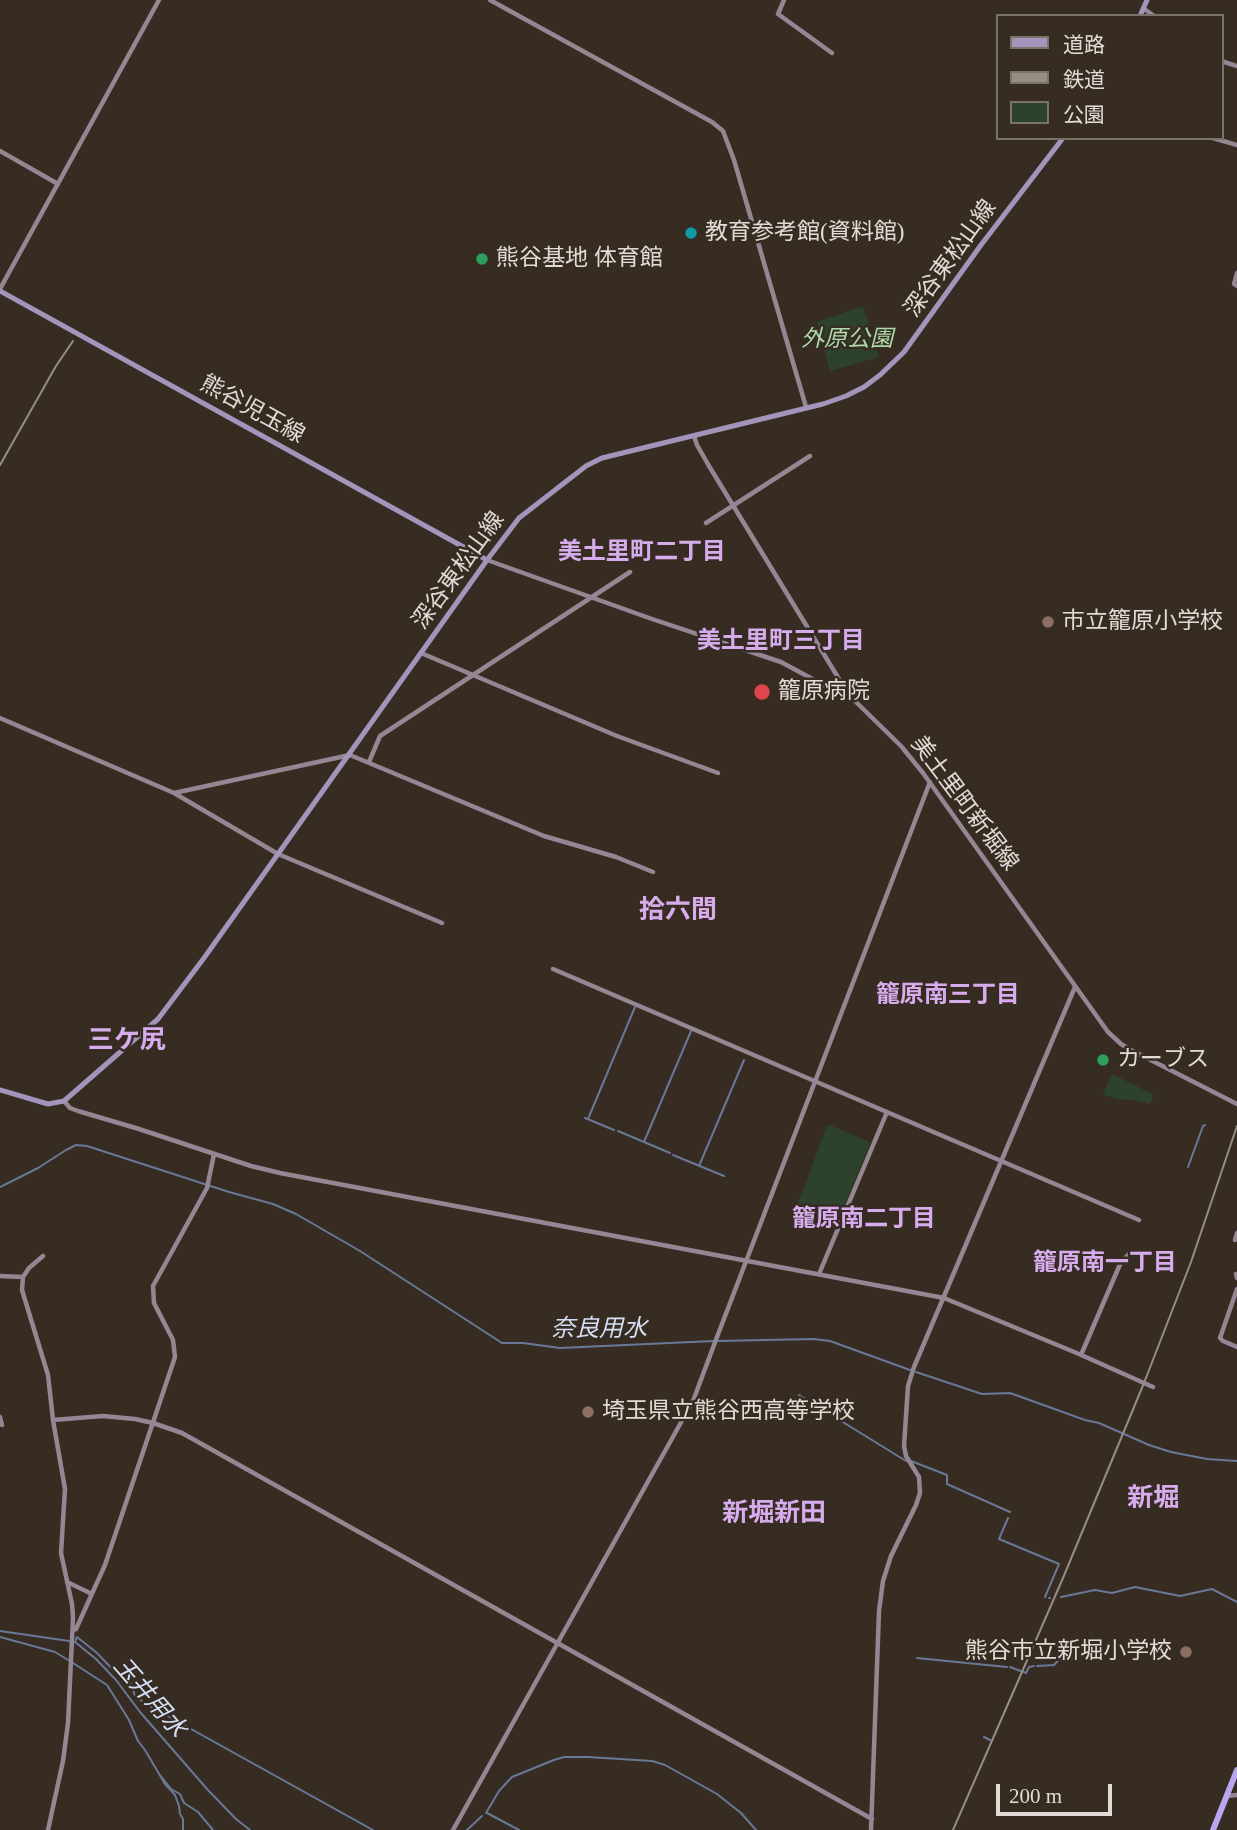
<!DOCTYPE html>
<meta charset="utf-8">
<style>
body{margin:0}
#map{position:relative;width:1237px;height:1830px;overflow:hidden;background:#372c22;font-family:"Times New Roman","Noto Sans JP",serif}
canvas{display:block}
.legend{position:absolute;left:996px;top:14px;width:228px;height:126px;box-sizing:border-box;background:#372c22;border:2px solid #7b726a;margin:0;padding:9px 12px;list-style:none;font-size:21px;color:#e2dbd5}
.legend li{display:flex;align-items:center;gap:14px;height:35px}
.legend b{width:35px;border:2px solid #7b726a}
.scale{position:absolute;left:996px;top:1784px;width:116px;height:32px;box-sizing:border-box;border:4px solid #e2dbd5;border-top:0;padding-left:9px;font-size:21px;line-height:24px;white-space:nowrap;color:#e2dbd5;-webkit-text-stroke:5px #372c22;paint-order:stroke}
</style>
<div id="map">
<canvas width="1237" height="1830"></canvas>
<ul class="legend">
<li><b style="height:9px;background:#a494bb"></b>道路</li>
<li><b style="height:9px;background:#968d85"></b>鉄道</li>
<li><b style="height:19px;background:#2c422c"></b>公園</li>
</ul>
<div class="scale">200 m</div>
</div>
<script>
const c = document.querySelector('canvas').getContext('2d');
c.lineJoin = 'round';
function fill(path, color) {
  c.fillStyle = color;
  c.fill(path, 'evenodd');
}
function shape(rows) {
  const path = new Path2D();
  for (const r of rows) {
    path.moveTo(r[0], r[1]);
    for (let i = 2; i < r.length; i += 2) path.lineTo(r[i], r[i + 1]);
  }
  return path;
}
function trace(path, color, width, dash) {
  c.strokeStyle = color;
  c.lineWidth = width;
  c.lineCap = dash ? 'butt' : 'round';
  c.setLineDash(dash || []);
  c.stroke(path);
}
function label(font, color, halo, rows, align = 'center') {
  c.font = font + ' "Times New Roman","Noto Sans JP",serif';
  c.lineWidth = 5;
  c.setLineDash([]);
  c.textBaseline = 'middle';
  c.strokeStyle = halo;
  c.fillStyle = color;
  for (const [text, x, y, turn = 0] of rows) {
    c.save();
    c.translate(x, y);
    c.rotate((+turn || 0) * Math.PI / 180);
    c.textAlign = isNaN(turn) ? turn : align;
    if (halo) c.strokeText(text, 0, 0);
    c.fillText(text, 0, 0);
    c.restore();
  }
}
fill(shape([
 [863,306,879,357,830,371,817,322],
 [1111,1075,1114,1075,1154,1095,1150,1104,1133,1100,1118,1099,1103,1095],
 [830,1125,869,1142,870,1144,837,1222,835,1223,797,1208,797,1206,827,1126]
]), '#2c422c');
trace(shape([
 [585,1118,614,1130],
 [588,1119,635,1007],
 [618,1131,670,1153],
 [644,1142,691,1031],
 [673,1155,724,1176],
 [699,1166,744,1060],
 [1188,1167,1203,1126,1205,1125],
 [0,1187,38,1168,66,1150,76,1145,87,1146,229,1192,273,1204,296,1214,360,1251,502,1343,523,1343,560,1348,713,1341],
 [718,1341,814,1339,830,1341,910,1370],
 [916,1372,982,1394,1010,1393,1085,1420,1099,1423,1149,1445,1171,1452,1207,1459,1237,1461],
 [799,1395,906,1461],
 [911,1461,947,1475,947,1484,1010,1512],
 [1008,1518,999,1539,1059,1564,1045,1597],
 [1061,1597,1095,1590,1112,1593,1135,1587,1180,1596,1212,1589,1237,1602],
 [1049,1598,1050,1598],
 [0,1631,69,1641],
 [0,1637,55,1652,68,1660],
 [75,1642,77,1637,97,1653,119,1676,124,1674,130,1681,135,1696,146,1704,373,1830],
 [75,1642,96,1659,116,1680,140,1712,207,1789,236,1819,250,1830],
 [917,1658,1007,1667],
 [73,1663,107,1685,129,1720,138,1741,145,1750,165,1784,175,1795,179,1806,180,1814,183,1819,183,1830],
 [1037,1666,1054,1665,1062,1656,1066,1656,1074,1659],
 [1010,1667,1026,1673,1029,1667,1034,1666],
 [984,1737,990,1740],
 [160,1775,171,1789,180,1794,184,1803,198,1812,213,1830],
 [486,1813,499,1791,512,1777,554,1760,564,1757,588,1757,652,1761,665,1765,717,1794,741,1813,756,1830],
 [487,1813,519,1830],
 [467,1830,482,1816]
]), '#697897', 2);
trace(shape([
 [490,0,712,122,723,131,734,160,806,407],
 [784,0,778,14,832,53],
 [1143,8,1154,16],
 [1221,61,1237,66],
 [1213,138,1237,145],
 [0,151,58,184],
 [1237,273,1234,284,1237,286],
 [0,289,159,0],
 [694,436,697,445,709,466,839,679,855,701,901,746,923,773,1108,1032,1121,1044,1131,1050,1237,1104],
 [706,523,810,456],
 [487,560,652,619,781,662,831,689,846,690],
 [421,653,617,736,718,773],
 [0,718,174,793,278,854,442,923],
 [369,762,380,736,630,572],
 [174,793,350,755,544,836,616,857,653,872],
 [553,969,1139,1220],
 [64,1101,70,1108,78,1111,139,1129,251,1166,280,1173,944,1298,1079,1354,1153,1387],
 [1235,1240,1237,1233],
 [43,1256,29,1268,23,1277,22,1290,48,1375,53,1420,65,1489,61,1553,72,1604,73,1618,68,1723,63,1761,48,1830],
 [819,1274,887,1112],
 [1236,1274,1237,1278],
 [0,1276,23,1277],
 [1237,1289,1220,1338,1223,1341,1237,1347],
 [1081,1355,1121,1262,1129,1254],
 [0,1417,2,1425],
 [53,1420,103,1416,135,1419,153,1423,182,1433,872,1819],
 [67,1582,92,1594],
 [73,1630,76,1629,105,1565,175,1357,173,1340,154,1303,153,1286,207,1188,214,1154],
 [1227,1796,1237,1795],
 [453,1830,693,1401,717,1337,930,782],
 [871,1830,879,1611,883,1581,891,1556,916,1505,920,1493,919,1477,906,1456,904,1446,908,1386,914,1367,1075,987]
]), '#958694', 4.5);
trace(shape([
 [1140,16,1147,0],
 [0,291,487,560],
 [0,1090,48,1104,64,1101,158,1019,204,958,487,560,519,518,586,466,602,458,823,404,846,396,864,387,880,375,904,352,981,245,1063,138]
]), '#a494bb', 5);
trace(shape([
 [1213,1830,1237,1770]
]), '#b9a6f0', 6);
trace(shape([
 [0,465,56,366,73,341],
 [953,1830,1063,1578,1144,1383,1191,1262,1237,1126]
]), '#968d85', 2);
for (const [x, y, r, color] of [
 [691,233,7,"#0f9aa8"],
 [482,259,7,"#2e9e5b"],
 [1048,622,7,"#8d6e63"],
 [762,692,9,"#e0444e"],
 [1103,1060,7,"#2e9e5b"],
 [588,1412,7,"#8d6e63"],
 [1186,1652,7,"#8d6e63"]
]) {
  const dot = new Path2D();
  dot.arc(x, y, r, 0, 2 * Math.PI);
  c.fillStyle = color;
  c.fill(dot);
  trace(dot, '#372c22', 2.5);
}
label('23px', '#e2dbd5', '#372c22', [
 ["教育参考館(資料館)",705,233],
 ["熊谷基地 体育館",496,259],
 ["市立籠原小学校",1062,622],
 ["籠原病院",778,692],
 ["カーブス",1117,1060],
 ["埼玉県立熊谷西高等学校",602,1412],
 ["熊谷市立新堀小学校",1172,1652,"right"]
], 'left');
label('23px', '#e2dbd5', '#372c22', [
 ["深谷東松山線",951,259,-54],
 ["熊谷児玉線",252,410,29],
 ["深谷東松山線",459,571,-54],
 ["美土里町新堀線",964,804,53]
]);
label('italic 23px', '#acdaab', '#372c22', [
 ["外原公園",847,340]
]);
label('bold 24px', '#d7aced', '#372c22', [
 ["美土里町二丁目",642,553],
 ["美土里町三丁目",781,642],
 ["籠原南三丁目",948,996],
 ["籠原南二丁目",864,1220],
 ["籠原南一丁目",1105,1264]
]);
label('italic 24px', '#d4dff5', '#372c22', [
 ["奈良用水",599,1330],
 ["玉井用水",149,1698,49]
]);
label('bold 26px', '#d7aced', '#372c22', [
 ["拾六間",678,911],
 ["三ケ尻",127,1041],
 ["新堀",1153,1499],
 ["新堀新田",774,1514]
]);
</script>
